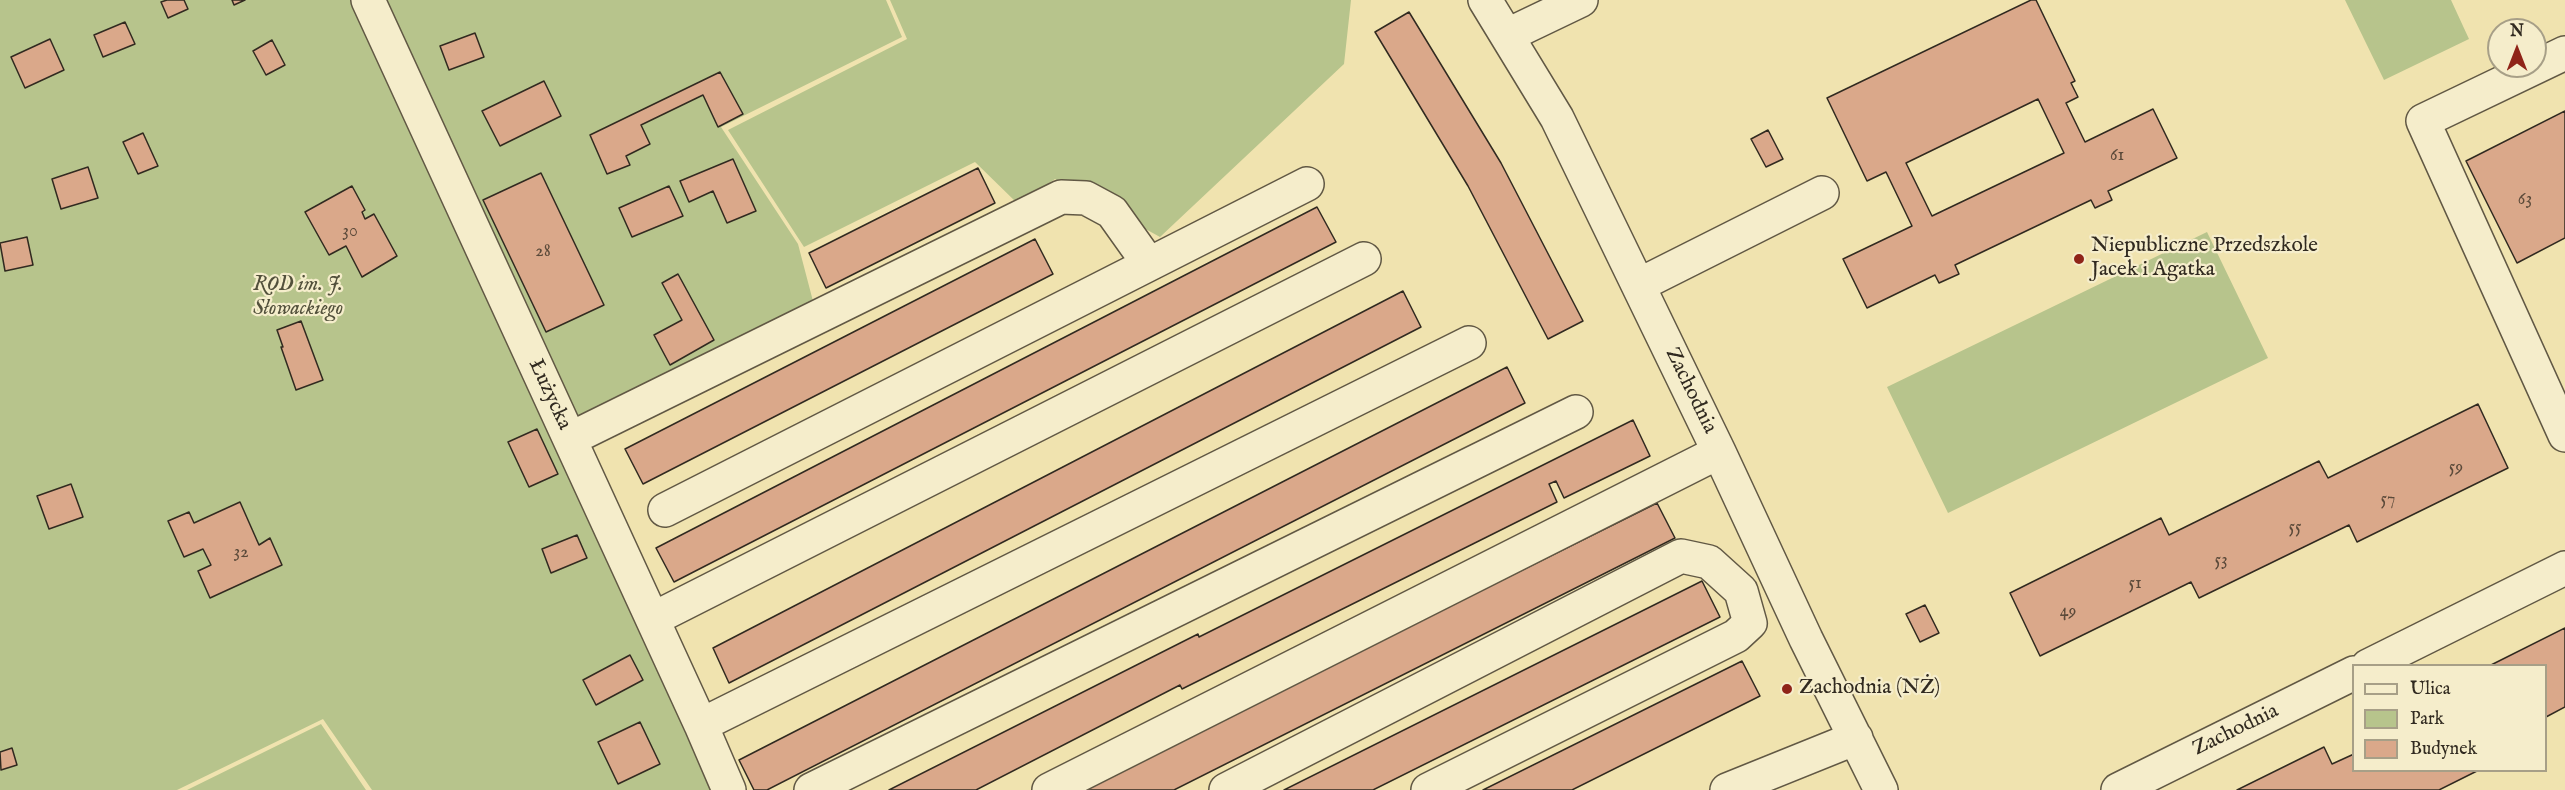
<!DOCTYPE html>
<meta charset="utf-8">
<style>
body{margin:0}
#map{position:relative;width:2565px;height:790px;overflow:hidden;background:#f0e3af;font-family:"IM FELL English",serif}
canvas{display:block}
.legend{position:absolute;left:2352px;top:664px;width:195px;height:108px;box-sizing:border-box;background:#f5edcb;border:2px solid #a79f87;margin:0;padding:8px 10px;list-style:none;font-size:18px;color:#312a20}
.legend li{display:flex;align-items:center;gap:12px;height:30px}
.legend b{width:30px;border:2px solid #a79f87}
.north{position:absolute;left:2487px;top:18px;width:60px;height:60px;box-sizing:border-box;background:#f5edcb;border:2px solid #a79f87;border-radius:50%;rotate:0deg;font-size:16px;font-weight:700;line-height:24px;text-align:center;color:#312a20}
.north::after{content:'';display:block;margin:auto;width:21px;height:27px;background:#8f2418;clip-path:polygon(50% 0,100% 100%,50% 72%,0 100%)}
</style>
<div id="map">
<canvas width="2565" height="790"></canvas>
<ul class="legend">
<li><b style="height:8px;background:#f5edcb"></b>Ulica</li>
<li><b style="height:16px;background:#b7c48c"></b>Park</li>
<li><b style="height:16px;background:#daa88a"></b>Budynek</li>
</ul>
<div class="north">N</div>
</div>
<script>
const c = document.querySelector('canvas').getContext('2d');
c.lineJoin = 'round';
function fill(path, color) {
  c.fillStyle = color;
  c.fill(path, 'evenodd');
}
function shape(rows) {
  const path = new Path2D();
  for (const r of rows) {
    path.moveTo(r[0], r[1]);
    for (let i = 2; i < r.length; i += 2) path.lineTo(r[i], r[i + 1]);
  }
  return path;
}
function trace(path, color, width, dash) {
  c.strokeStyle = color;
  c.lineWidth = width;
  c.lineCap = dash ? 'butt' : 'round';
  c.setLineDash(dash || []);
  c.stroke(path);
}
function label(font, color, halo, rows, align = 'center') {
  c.font = font + ' "IM FELL English",serif';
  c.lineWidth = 4.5;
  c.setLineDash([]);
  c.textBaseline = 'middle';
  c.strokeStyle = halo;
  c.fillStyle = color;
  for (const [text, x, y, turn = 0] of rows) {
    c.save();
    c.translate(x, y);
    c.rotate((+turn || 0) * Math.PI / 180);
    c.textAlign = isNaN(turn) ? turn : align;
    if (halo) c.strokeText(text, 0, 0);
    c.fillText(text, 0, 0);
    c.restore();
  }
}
fill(shape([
 [0,0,886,0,902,37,721,127,798,244,814,305,562,438,721,790,372,790,323,719,177,790,0,790],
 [890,0,1351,0,1344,64,1160,237,1055,179,1018,204,975,162,804,247,728,130,907,39],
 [2345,0,2451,0,2469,39,2384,80],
 [2207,232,2268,358,1948,513,1887,387],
 [321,724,366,790,187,790]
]), '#b7c48c');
const building = shape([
 [167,0,184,0,188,9,168,18,161,2,167,0],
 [232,0,245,0,234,5,232,0],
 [2031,0,2036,0,2075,81,2071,83,2078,97,2066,103,2085,142,2153,109,2177,158,2108,191,2112,200,2095,208,2091,200,1955,265,1959,274,1939,283,1935,275,1867,308,1843,259,1912,226,1886,172,1867,181,1827,98,2031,0],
 [2038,99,2064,153,1932,216,1906,163,2038,99],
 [1409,12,1501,163,1583,321,1548,339,1468,186,1375,32,1409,12],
 [125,22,135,44,103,57,94,35,125,22],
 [475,33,484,57,449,70,440,46,475,33],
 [50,39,64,70,25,88,11,57,50,39],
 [272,40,285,65,266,75,253,51,272,40],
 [720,72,743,114,718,127,703,95,641,125,650,144,626,156,630,165,607,174,590,135,720,72],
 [544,81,561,116,500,146,482,111,544,81],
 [2565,111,2565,238,2517,263,2466,161,2565,111],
 [1768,130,1783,159,1766,167,1751,139,1768,130],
 [143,133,158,166,138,174,123,142,143,133],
 [733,159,756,211,727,223,713,191,689,202,680,181,733,159],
 [88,167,98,198,61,209,52,179,88,167],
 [978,168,995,203,826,288,809,253,978,168],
 [541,173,604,305,546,332,483,200,541,173],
 [352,186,365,210,362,212,365,219,374,214,397,256,362,277,346,246,329,255,305,212,352,186],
 [669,186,683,216,632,237,619,208,669,186],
 [1317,207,1336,242,674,582,656,548,1317,207],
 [27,237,33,265,5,271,0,243,27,237],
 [1035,239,1053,274,643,484,625,449,1035,239],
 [678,274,714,340,670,365,654,335,682,320,662,283,678,274],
 [1403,291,1421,327,729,683,713,648,1403,291],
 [301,321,323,380,296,390,281,347,283,347,277,330,301,321],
 [1507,367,1525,403,767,790,754,790,739,760,1507,367],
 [2478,404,2508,468,2357,542,2349,525,2199,598,2191,582,2040,656,2010,593,2161,518,2169,535,2319,461,2328,478,2478,404],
 [1633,420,1650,456,1564,498,1556,481,1549,484,1557,502,1182,689,1180,685,976,790,889,790,1198,634,1199,637,1633,420],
 [537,429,558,474,529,487,508,442,537,429],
 [71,484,83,517,49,529,37,496,71,484],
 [240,502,259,545,270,538,282,565,210,598,198,571,211,565,203,549,184,557,168,521,189,512,194,523,240,502],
 [1657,503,1675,538,1174,790,1079,790,1657,503],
 [577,535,587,558,551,573,542,549,577,535],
 [1702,581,1720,617,1373,790,1284,790,1702,581],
 [1925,605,1939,633,1920,642,1906,614,1925,605],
 [2565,628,2565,707,2546,717,2546,666,2489,666,2565,628],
 [630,655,643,680,596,705,583,680,630,655],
 [1742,661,1760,696,1572,790,1483,790,1742,661],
 [640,722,660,764,618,784,598,742,640,722],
 [2324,747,2332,764,2354,754,2354,770,2479,770,2439,790,2237,790,2324,747],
 [12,748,17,765,1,770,0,752,12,748]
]);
fill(building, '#daa88a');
trace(building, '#312a20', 1.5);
const minor = shape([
 [368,0,701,725,729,790],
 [1485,0,1557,118,1719,452,1806,639,1881,790],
 [1508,35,1581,0],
 [2565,53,2423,121,2565,435],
 [1639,285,1822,193],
 [570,439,1061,197,1086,198,1112,212,1149,264],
 [665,510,1307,184],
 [653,619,1364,259],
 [2368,666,2565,568],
 [701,725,1469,343],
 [811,790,1576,412],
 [1049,790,1719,452],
 [1226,790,1681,556,1709,562,1741,591,1750,623,1736,636,1428,790],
 [1727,790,1856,738],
 [2118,790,2354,673]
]);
trace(minor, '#615844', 36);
trace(minor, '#f5edcb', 33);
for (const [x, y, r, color] of [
 [2079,259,6,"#8f2418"],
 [1787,689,6,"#8f2418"]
]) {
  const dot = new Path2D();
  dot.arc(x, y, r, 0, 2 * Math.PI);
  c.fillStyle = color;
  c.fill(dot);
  trace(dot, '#f5edcb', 2);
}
label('18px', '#5b4a3a', null, [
 ["61",2117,156],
 ["63",2525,200],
 ["30",350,232],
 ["28",543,252],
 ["59",2456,468],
 ["57",2388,500],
 ["55",2295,528],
 ["32",241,553],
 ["53",2221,561],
 ["51",2135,584],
 ["49",2068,612]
]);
label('21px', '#312a20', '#f5edcb', [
 ["Niepubliczne Przedszkole",2091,247],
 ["Jacek i Agatka",2091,271],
 ["Zachodnia (NŻ)",1799,689]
], 'left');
label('italic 21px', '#52503b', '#f5edcb', [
 ["ROD im. J.",298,286],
 ["Słowackiego",298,310]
]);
label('21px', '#312a20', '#f5edcb', [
 ["Zachodnia",1690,391,64],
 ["Łużycka",549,395,65],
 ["Zachodnia",2236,731,-26]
]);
</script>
